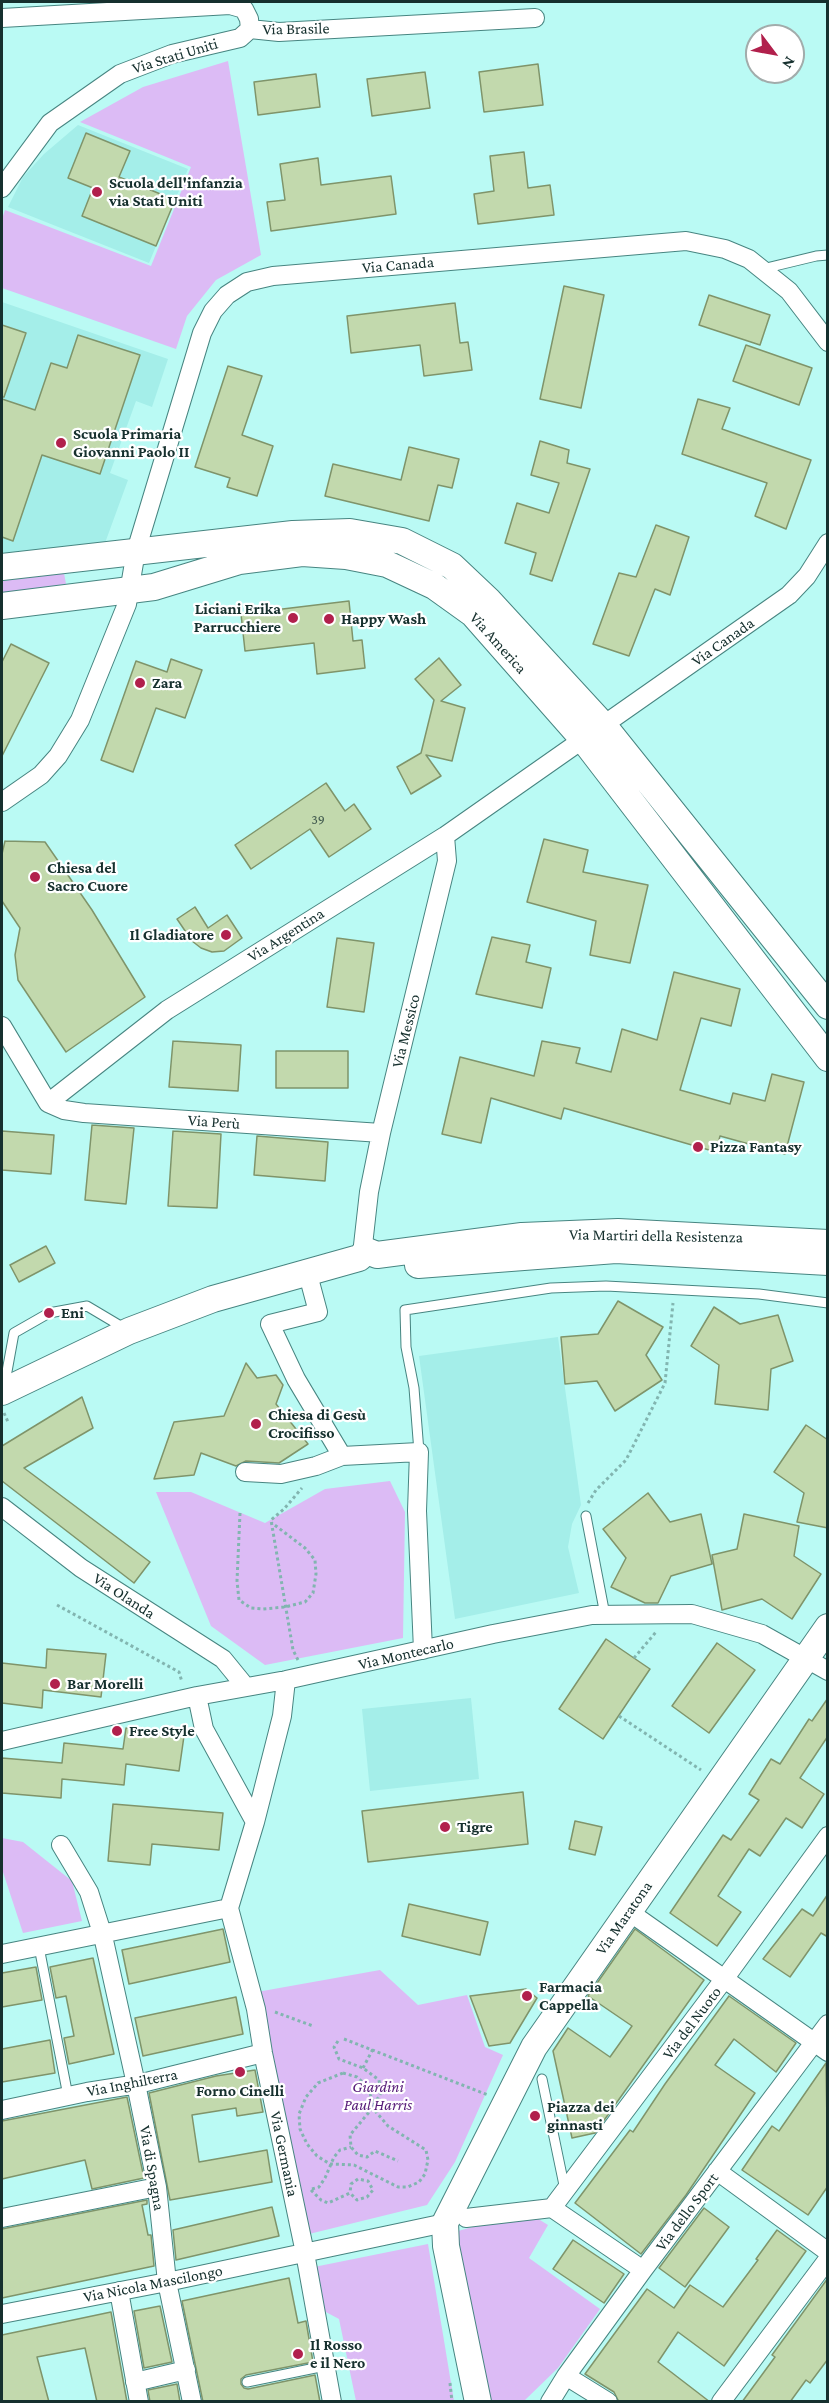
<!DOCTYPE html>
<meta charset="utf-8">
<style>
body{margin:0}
#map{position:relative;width:829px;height:2403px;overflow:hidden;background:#bafaf4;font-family:"Crimson Pro",serif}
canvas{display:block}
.frame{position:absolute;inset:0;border:3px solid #16302e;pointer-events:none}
.north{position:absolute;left:745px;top:24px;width:60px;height:60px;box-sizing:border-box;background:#fff;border:2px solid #a2acab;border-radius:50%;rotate:122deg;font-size:16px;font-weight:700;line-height:24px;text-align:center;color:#16302e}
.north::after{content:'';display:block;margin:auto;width:21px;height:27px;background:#b1204c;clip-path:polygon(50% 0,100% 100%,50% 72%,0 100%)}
</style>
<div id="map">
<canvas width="829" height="2403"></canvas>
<div class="frame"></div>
<div class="north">N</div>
</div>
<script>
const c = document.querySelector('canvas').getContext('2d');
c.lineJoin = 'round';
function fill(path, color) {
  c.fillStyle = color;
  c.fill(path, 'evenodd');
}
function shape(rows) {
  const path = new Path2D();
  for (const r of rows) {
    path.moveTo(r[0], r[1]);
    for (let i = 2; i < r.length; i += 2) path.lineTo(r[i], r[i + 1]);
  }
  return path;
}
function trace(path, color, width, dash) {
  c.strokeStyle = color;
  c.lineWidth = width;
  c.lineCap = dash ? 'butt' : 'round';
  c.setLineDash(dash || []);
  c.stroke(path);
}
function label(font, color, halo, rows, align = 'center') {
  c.font = font + ' "Crimson Pro",serif';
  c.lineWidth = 4.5;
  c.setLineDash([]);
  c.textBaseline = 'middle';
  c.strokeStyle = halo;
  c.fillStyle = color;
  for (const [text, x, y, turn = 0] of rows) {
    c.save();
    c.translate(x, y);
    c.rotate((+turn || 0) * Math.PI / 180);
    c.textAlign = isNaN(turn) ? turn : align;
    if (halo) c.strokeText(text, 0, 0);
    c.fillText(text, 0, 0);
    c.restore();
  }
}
fill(shape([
 [78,125,188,169,149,263,8,207,23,177,44,154],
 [2,302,168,359,152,407,136,401,110,473,128,480,105,543,2,556],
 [558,1337,581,1505,572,1524,568,1547,579,1593,455,1619,419,1356],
 [471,1698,479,1779,370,1791,362,1709]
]), '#a4eee9');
fill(shape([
 [228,61,261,255,216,280,187,316,176,349,2,288,2,219,5,210,151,266,191,167,80,122,143,87],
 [64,573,66,584,2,594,2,581],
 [390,1481,405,1512,403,1638,265,1665,211,1626,156,1492,191,1492,265,1523,325,1489],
 [2,1838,23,1842,72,1881,82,1921,23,1933,2,1869],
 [380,1970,418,2005,467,1995,485,2047,503,2055,455,2162,427,2205,305,2235,257,1992],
 [527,2212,548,2225,529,2258,600,2309,558,2368,524,2401,485,2401,457,2260,458,2231],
 [428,2244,454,2401,356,2401,339,2319,322,2310,314,2267]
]), '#dcbbf5');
const building = shape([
 [538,64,543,105,484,112,479,72,538,64],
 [425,72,430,108,372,116,367,79,425,72],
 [316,74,320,107,258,115,254,82,316,74],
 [86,133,130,151,119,177,175,200,156,246,82,216,93,188,68,178,86,133],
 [524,152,528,188,550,185,554,215,478,224,474,194,494,191,490,156,524,152],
 [318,158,321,185,391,176,396,214,271,231,267,202,285,200,280,164,318,158],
 [564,286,604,295,581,408,540,399,564,286],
 [709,295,770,315,760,345,699,325,709,295],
 [455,303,460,343,468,342,472,370,424,376,420,345,351,353,347,316,455,303],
 [2,325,26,333,4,397,2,397,2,325],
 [78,335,140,355,100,474,42,455,13,541,2,537,2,399,35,410,51,363,67,368,78,335],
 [746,345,812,368,799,405,733,381,746,345],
 [228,366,262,376,242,435,273,446,257,496,227,487,230,478,195,467,228,366],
 [698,399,730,408,722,429,811,460,786,529,755,516,767,483,682,454,698,399],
 [540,441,569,450,567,463,590,469,552,581,530,574,536,553,505,543,517,503,549,513,559,483,531,475,540,441],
 [409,447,459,459,452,488,438,485,429,521,325,496,333,464,401,480,409,447],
 [656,525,689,537,670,595,655,589,629,656,593,644,619,573,636,577,656,525],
 [349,601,353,641,362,640,365,668,317,674,314,643,245,651,241,614,349,601],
 [11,644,49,663,2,756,2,662,11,644],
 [439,658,461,685,441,701,465,708,452,761,426,755,441,776,411,794,397,767,421,753,434,700,415,679,439,658],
 [171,659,202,670,185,718,156,708,133,772,101,760,136,661,167,672,171,659],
 [326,783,345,811,354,804,371,829,329,857,310,829,251,869,235,845,326,783],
 [544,839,588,850,583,872,648,885,630,963,590,955,596,921,527,902,544,839],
 [5,841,45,842,92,910,145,997,66,1052,18,980,15,955,20,928,2,901,2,854,5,841],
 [195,907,208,928,227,915,242,938,224,951,212,952,201,948,192,941,177,919,195,907],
 [492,937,530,945,526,962,551,968,542,1008,476,994,492,937],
 [337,938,374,943,364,1012,327,1007,337,938],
 [674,972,740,989,731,1026,701,1018,680,1090,730,1104,733,1093,765,1101,772,1074,804,1082,785,1154,720,1136,716,1152,564,1108,561,1119,491,1098,481,1143,442,1134,460,1057,534,1076,542,1041,580,1048,576,1063,611,1072,622,1029,657,1040,674,972],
 [173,1041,241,1045,238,1091,169,1087,173,1041],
 [276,1051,348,1051,348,1088,276,1088,276,1051],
 [92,1125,134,1128,126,1204,85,1200,92,1125],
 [2,1131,54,1135,51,1174,2,1170,2,1131],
 [173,1131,221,1134,217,1208,168,1206,173,1131],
 [257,1136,328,1142,325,1181,254,1175,257,1136],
 [46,1246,55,1263,19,1282,10,1265,46,1246],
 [618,1301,663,1327,646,1355,662,1380,615,1411,597,1381,565,1384,561,1337,598,1334,618,1301],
 [714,1307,740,1324,778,1315,793,1361,771,1369,768,1410,715,1404,719,1365,691,1346,714,1307],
 [246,1363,257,1378,276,1375,283,1385,276,1404,308,1444,279,1463,246,1461,236,1466,201,1453,194,1475,154,1479,174,1422,224,1416,246,1363],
 [82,1397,93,1428,24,1468,150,1562,134,1583,2,1481,2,1446,82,1397],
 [806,1425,828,1440,828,1528,797,1522,804,1493,774,1472,806,1425],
 [648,1493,670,1522,701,1514,712,1564,671,1576,658,1603,645,1603,611,1587,626,1558,603,1529,648,1493],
 [744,1514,799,1526,794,1556,821,1574,792,1619,762,1599,722,1610,712,1555,737,1549,744,1514],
 [606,1639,650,1669,603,1739,559,1709,606,1639],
 [717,1643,755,1670,709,1733,672,1706,717,1643],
 [47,1649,106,1654,101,1697,43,1690,42,1708,2,1703,2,1663,46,1668,47,1649],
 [828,1698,828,1736,800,1778,824,1794,802,1828,786,1818,760,1856,749,1849,718,1896,741,1912,717,1946,670,1913,723,1835,731,1840,759,1800,749,1794,771,1759,780,1764,809,1719,812,1721,828,1698],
 [126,1728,184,1736,179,1771,126,1764,124,1785,62,1779,61,1798,2,1793,2,1758,62,1763,64,1743,123,1749,126,1728],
 [523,1792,528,1844,368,1862,362,1811,523,1792],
 [113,1804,223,1813,219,1850,152,1844,150,1865,108,1861,113,1804],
 [575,1821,602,1827,595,1855,569,1849,575,1821],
 [828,1894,828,1937,821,1933,790,1977,763,1959,802,1909,813,1916,828,1894],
 [409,1904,488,1922,480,1955,402,1936,409,1904],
 [223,1929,230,1962,129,1984,122,1950,223,1929],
 [635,1929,704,1980,595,2133,572,2138,553,2051,568,2028,610,2057,632,2026,588,1996,635,1929],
 [93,1958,114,2054,69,2064,64,2038,74,2036,66,1996,56,1998,50,1967,93,1958],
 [36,1967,42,2000,2,2007,2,1973,36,1967],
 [526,1989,537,1998,510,2043,489,2046,470,1996,526,1989],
 [729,1996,796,2043,776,2072,734,2039,715,2065,755,2093,686,2195,641,2254,575,2203,630,2130,633,2132,665,2084,729,1996],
 [236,1997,243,2034,143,2056,135,2018,236,1997],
 [50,2040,55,2073,2,2082,2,2049,50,2040],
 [826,2063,828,2186,808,2215,742,2170,772,2126,779,2131,826,2063],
 [255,2070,263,2112,237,2116,236,2108,192,2115,199,2162,267,2150,272,2182,170,2200,149,2093,216,2076,255,2070],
 [127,2097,144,2178,92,2189,85,2160,2,2179,2,2121,127,2097],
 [147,2200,147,2204,142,2205,148,2235,151,2235,154,2266,2,2298,2,2229,147,2200],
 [272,2207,279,2236,176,2260,173,2230,272,2207],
 [704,2208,729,2227,685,2287,659,2268,704,2208],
 [777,2230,806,2251,724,2366,678,2332,658,2362,710,2402,619,2402,614,2392,585,2374,647,2289,674,2308,690,2285,723,2307,758,2260,756,2259,777,2230],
 [573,2240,624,2274,604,2303,553,2269,573,2240],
 [289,2278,298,2323,306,2321,313,2362,246,2375,241,2379,241,2384,244,2388,248,2389,315,2375,320,2402,203,2402,182,2301,289,2278],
 [828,2278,828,2359,810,2383,806,2380,790,2402,742,2402,775,2357,772,2355,828,2278],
 [160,2306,172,2362,144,2368,134,2311,160,2306],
 [111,2312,127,2402,97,2402,85,2348,37,2357,49,2402,2,2402,2,2335,111,2312],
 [177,2384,180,2402,150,2402,148,2390,177,2384]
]);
fill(building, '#c2d9ad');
trace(building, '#7f946a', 1.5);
const lane = shape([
 [762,269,816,256,828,255],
 [4,1388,14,1333,49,1313,87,1306,124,1328],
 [419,1452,414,1388,406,1347,405,1310,551,1288,606,1286,759,1294,828,1303],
 [586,1516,605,1615],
 [39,1947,68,2096],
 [542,2079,565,2190],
 [247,2382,325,2366]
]);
const street = shape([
 [2,18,230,5,244,9,249,19,250,29],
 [250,29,279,32,535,18],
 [2,188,50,123,120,74,172,54,240,38,250,29],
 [2,802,41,775,58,756,80,720,127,604,136,551,202,333,213,311,227,295,247,282,273,276,686,241,725,249,749,259,789,291,828,342],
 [2,1026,48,1103,167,1010,445,836,789,595,807,576,828,543],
 [48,1103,64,1110,84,1113,381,1133],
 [362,1254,369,1192,381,1133,447,861,445,836],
 [310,1272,310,1282,318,1312,270,1324,296,1379,342,1456],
 [245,1472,281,1474,316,1466,342,1456,419,1452,417,1511,423,1650],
 [2,1507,81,1568,223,1659,245,1686],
 [197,1696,204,1729,255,1822],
 [2,1741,197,1696,286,1680,493,1634,592,1615,692,1614,762,1634,828,1671],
 [61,1845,89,1892,103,1936,136,2084,157,2187,167,2282,192,2402],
 [229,1908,256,2009,263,2053,305,2253,332,2402],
 [229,1908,255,1822,282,1716,286,1680],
 [628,1911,828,2052],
 [2,1954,229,1908],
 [2,2110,87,2092,138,2084,263,2053],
 [717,2171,828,2252],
 [552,2208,725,1978,828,1836],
 [552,2208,643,2270],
 [2,2218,157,2187],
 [466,2218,552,2208],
 [119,2291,139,2402],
 [2,2314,167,2282,445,2223],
 [566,2376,608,2402],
 [135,2382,186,2370],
 [550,2402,566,2376,643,2270,828,2024],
 [721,2402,828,2259]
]);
const secondary = shape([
 [2,567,293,534,350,532,402,541,452,566,489,601,604,726,828,1006],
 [2,606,154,587,239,561,302,553,346,556,387,564,434,586,473,614,583,739,828,1058],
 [418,1265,616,1250,828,1262],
 [2,1392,129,1331,213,1299,359,1258,367,1251,377,1255,522,1236,618,1232,828,1243],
 [478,2402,446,2246,445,2223,534,2047,828,1627]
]);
trace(lane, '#478581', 11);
trace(street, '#478581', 20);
trace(secondary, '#478581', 28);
trace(shape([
 [4,1413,8,1422],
 [588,1503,596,1490,626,1460,665,1383,673,1303],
 [240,1513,237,1581,239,1600,251,1608,263,1609,285,1607,305,1602,313,1593,316,1574,315,1560,305,1548,272,1523],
 [57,1605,179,1672,182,1682],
 [634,1658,656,1632],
 [298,1660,293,1650,271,1520,284,1509,302,1488],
 [619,1716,701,1770],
 [275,2012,313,2026],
 [344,2039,488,2095],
 [338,2041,334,2047,339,2059,363,2068,379,2080,381,2093,370,2111,350,2135,351,2147,358,2155,367,2157,375,2151,398,2161],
 [363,2068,373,2049],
 [343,2073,357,2077,368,2087,376,2112,388,2126,426,2150,428,2160,425,2174,419,2182,408,2187,398,2187,354,2165,330,2164,317,2156,307,2144,300,2129,299,2114,306,2097,318,2083,343,2073],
 [312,2189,319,2187,325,2178,334,2157,340,2150,351,2147],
 [311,2190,321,2200,328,2203,350,2193,357,2200,367,2197,373,2190,368,2181,358,2179,351,2184,350,2193],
 [450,2383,452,2402]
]), '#82b5b0', 3, [3, 3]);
trace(lane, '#fff', 9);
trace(street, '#fff', 18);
trace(secondary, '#fff', 26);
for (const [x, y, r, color] of [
 [97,192,6,"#b1204c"],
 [61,443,6,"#b1204c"],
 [293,618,6,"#b1204c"],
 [329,619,6,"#b1204c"],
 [140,683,6,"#b1204c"],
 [35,877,6,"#b1204c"],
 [226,935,6,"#b1204c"],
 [698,1147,6,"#b1204c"],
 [49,1313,6,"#b1204c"],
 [256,1424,6,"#b1204c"],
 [55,1684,6,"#b1204c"],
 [117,1731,6,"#b1204c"],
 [445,1827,6,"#b1204c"],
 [527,1996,6,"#b1204c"],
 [240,2072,6,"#b1204c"],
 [535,2116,6,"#b1204c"],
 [298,2354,6,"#b1204c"]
]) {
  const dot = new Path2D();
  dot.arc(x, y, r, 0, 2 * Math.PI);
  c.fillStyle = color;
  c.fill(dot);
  trace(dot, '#fff', 2);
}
label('14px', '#415a4e', null, [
 ["39",318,820]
]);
label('16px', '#16302e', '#fff', [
 ["Via Brasile",296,29,-1],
 ["Via Stati Uniti",175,56,-17],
 ["Via Canada",398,265,-5],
 ["Via Canada",723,642,-35],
 ["Via America",498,643,48],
 ["Via Argentina",286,935,-32],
 ["Via Messico",406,1031,-76],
 ["Via Perù",214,1122,4],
 ["Via Martiri della Resistenza",656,1236,1],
 ["Via Olanda",124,1596,33],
 ["Via Montecarlo",406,1654,-13],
 ["Via Maratona",624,1918,-55],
 ["Via del Nuoto",692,2023,-53],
 ["Via Inghilterra",132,2083,-11],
 ["Via Germania",284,2154,78],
 ["Via di Spagna",152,2168,80],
 ["Via dello Sport",687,2212,-53],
 ["Via Nicola Mascilongo",153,2284,-11]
]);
label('bold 16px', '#16302e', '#fff', [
 ["Scuola dell'infanzia",109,183],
 ["via Stati Uniti",109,201],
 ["Scuola Primaria",73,434],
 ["Giovanni Paolo II",73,452],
 ["Liciani Erika",281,609,"right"],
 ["Parrucchiere",281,627,"right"],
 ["Happy Wash",341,619],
 ["Zara",152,683],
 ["Chiesa del",47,868],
 ["Sacro Cuore",47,886],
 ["Il Gladiatore",214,935,"right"],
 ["Pizza Fantasy",710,1147],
 ["Eni",61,1313],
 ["Chiesa di Gesù",268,1415],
 ["Crocifisso",268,1433],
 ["Bar Morelli",67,1684],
 ["Free Style",129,1731],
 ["Tigre",457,1827],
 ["Farmacia",539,1987],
 ["Cappella",539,2005],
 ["Forno Cinelli",240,2091,"center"],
 ["Piazza dei",547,2107],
 ["ginnasti",547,2125],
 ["Il Rosso",310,2345],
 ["e il Nero",310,2363]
], 'left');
label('italic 16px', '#551977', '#fff', [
 ["Giardini",378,2087],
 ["Paul Harris",378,2105]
]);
</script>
